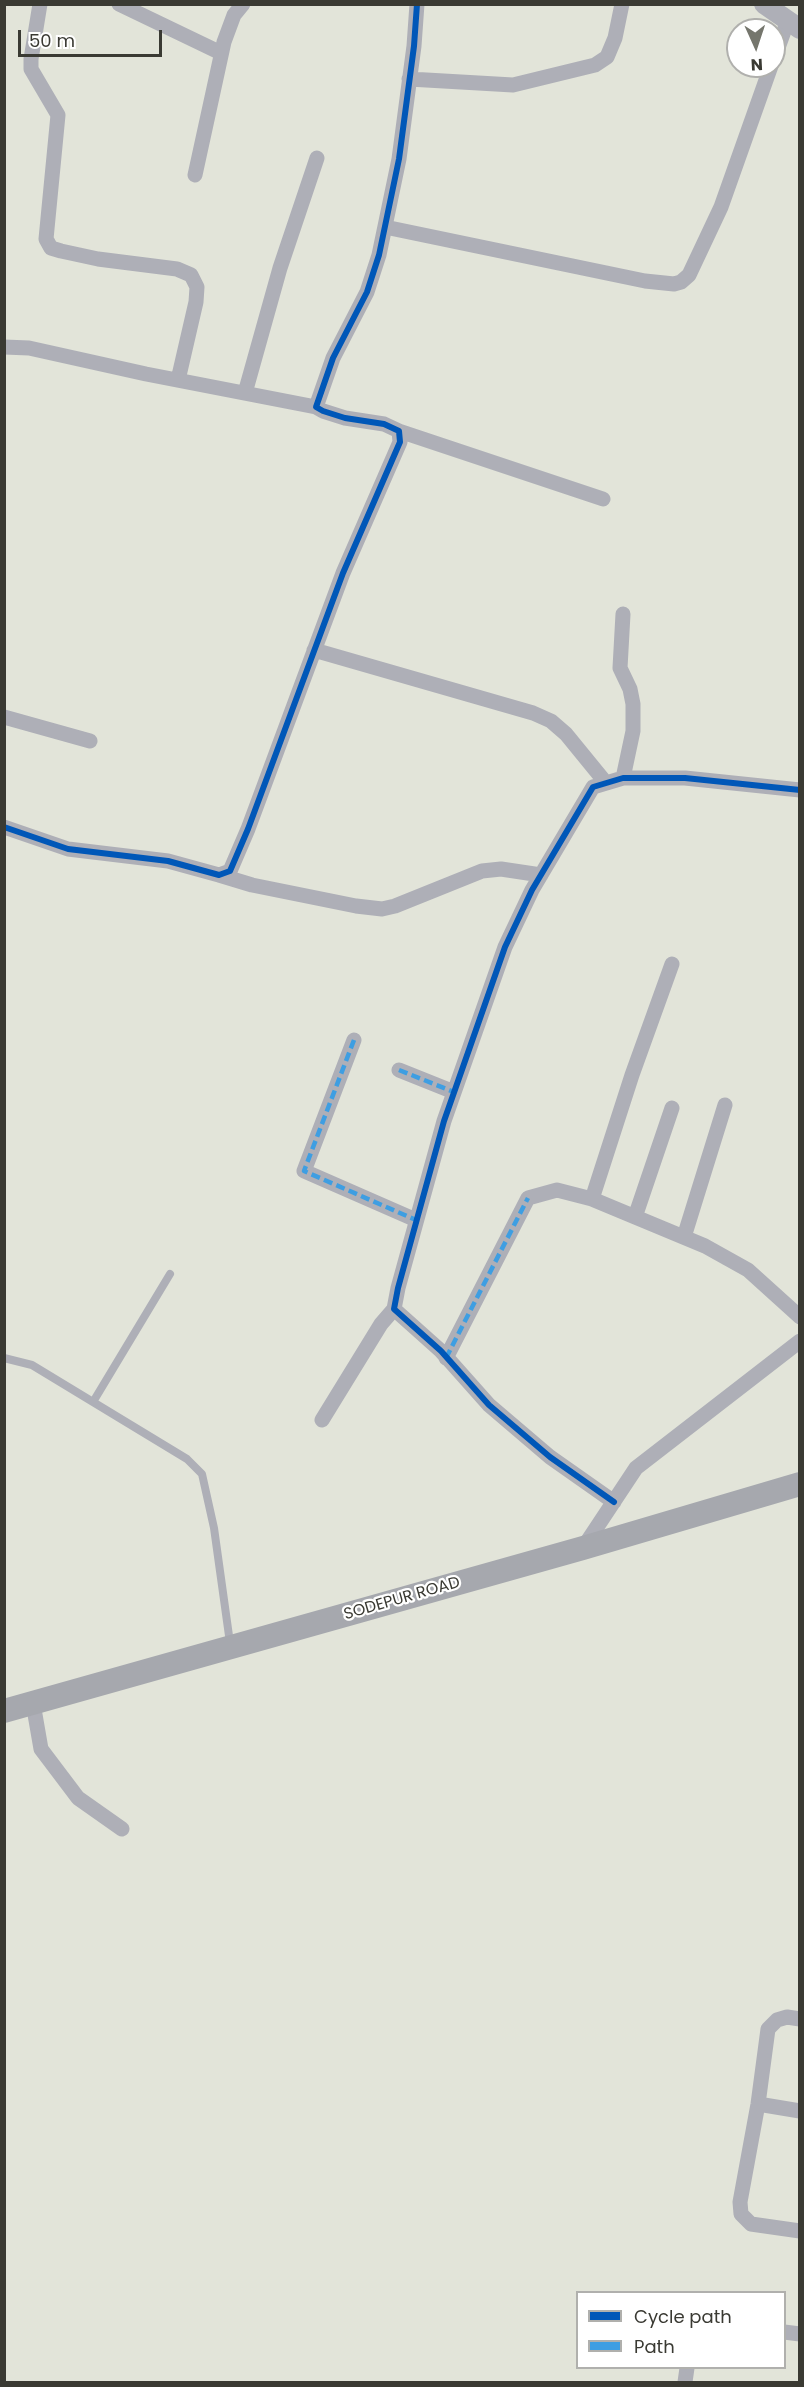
<!DOCTYPE html>
<style>
body{margin:0}
#map{position:relative;width:804px;height:2387px;overflow:hidden;background:#e2e4d9;font-family:Poppins,sans-serif}
canvas{display:block}
.frame{position:absolute;inset:0;border:6px solid #3a3a33;pointer-events:none}
.legend{position:absolute;left:576px;top:2291px;width:210px;height:78px;box-sizing:border-box;background:#fff;border:2px solid #b0b0ad;margin:0;padding:8px 10px;list-style:none;font-size:18px;color:#3a3a33}
.legend li{display:flex;align-items:center;gap:12px;height:30px}
.legend b{width:30px;border:2px solid #b0b0ad}
.north{position:absolute;left:726px;top:18px;width:60px;height:60px;box-sizing:border-box;background:#fff;border:2px solid #b0b0ad;border-radius:50%;rotate:177deg;font-size:16px;font-weight:700;line-height:24px;text-align:center;color:#3a3a33}
.north::after{content:'';display:block;margin:auto;width:21px;height:27px;background:#75766d;clip-path:polygon(50% 0,100% 100%,50% 72%,0 100%)}
.scale{position:absolute;left:18px;top:30px;width:144px;height:27px;box-sizing:border-box;border:3px solid #3a3a33;border-top:0;padding-left:8px;font-size:18px;line-height:21px;white-space:nowrap;color:#3a3a33;-webkit-text-stroke:4px #fff;paint-order:stroke}
</style>
<div id="map">
<canvas width="804" height="2387"></canvas>
<div class="frame"></div>
<ul class="legend">
<li><b style="height:8px;background:#0057b8"></b>Cycle path</li>
<li><b style="height:8px;background:#3e9ee2"></b>Path</li>
</ul>
<div class="north">N</div>
<div class="scale">50 m</div>
</div>
<script>
const c = document.querySelector('canvas').getContext('2d');
c.lineJoin = 'round';
function shape(rows) {
  const path = new Path2D();
  for (const r of rows) {
    path.moveTo(r[0], r[1]);
    for (let i = 2; i < r.length; i += 2) path.lineTo(r[i], r[i + 1]);
  }
  return path;
}
function trace(path, color, width, dash) {
  c.strokeStyle = color;
  c.lineWidth = width;
  c.lineCap = dash ? 'butt' : 'round';
  c.setLineDash(dash || []);
  c.stroke(path);
}
function label(font, color, halo, rows, align = 'center') {
  c.font = font + ' Poppins,sans-serif';
  c.lineWidth = 4.5;
  c.setLineDash([]);
  c.textBaseline = 'middle';
  c.strokeStyle = halo;
  c.fillStyle = color;
  for (const [text, x, y, turn = 0] of rows) {
    c.save();
    c.translate(x, y);
    c.rotate((+turn || 0) * Math.PI / 180);
    c.textAlign = isNaN(turn) ? turn : align;
    if (halo) c.strokeText(text, 0, 0);
    c.fillText(text, 0, 0);
    c.restore();
  }
}
trace(shape([
 [4,1358,32,1365,187,1459,202,1474,214,1528,230,1643],
 [93,1402,170,1274]
]), '#aeafb7', 8);
trace(shape([
 [40,4,31,59,31,69,58,115,46,239,51,248,61,251,98,259,177,269,191,275,197,287,196,302,178,380],
 [119,4,221,53],
 [774,59,788,20],
 [409,79,513,85,595,65,607,57,615,38,622,4],
 [195,175,224,42,234,15,243,4],
 [385,227,645,281,674,284,681,282,689,275,721,207,771,66],
 [4,347,29,348,146,374,316,407],
 [245,393,280,268,317,158],
 [399,431,603,499],
 [314,650,533,713,551,721,566,734,606,783],
 [4,717,90,741],
 [623,778,633,731,633,704,630,689,620,668,623,614],
 [4,827,68,849,168,861,219,875,230,871,248,829,343,573,400,442,399,431,384,424,345,418,323,411,316,407,333,358,367,292,379,255,399,159,414,46,417,4],
 [219,875,252,885,356,906,382,909,395,906,482,871,501,869,541,875],
 [354,1040,304,1171,416,1220],
 [399,1070,454,1092],
 [592,1199,632,1075,672,964],
 [635,1217,672,1108],
 [684,1237,725,1105],
 [446,1358,528,1198,557,1190,592,1199,705,1246,748,1270,800,1317],
 [322,1420,381,1324,394,1309],
 [614,1502,550,1457,489,1405,441,1351,394,1309,398,1288,444,1121,505,947,532,890,593,787,623,778,685,778,800,790],
 [583,1548,636,1468,800,1341],
 [33,1703,41,1749,78,1798,122,1829],
 [800,2019,787,2017,777,2020,768,2029,758,2104,740,2202,741,2214,751,2224,800,2231],
 [758,2104,800,2111],
 [784,2332,800,2334],
 [685,2382,687,2368]
]), '#aeafb7', 15);
trace(shape([
 [764,4,800,29]
]), '#aeafb7', 20);
trace(shape([
 [4,1711,583,1548,800,1484]
]), '#a6a8ae', 24);
trace(shape([
 [354,1040,304,1171,416,1220],
 [399,1070,454,1092],
 [446,1358,528,1198]
]), '#3e9ee2', 4.5, [9, 4.5]);
trace(shape([
 [4,827,68,849,168,861,219,875,230,871,248,829,343,573,400,442,399,431,384,424,345,418,323,411,316,407,333,358,367,292,379,255,399,159,414,46,417,4],
 [614,1502,550,1457,489,1405,441,1351,394,1309,398,1288,444,1121,505,947,532,890,593,787,623,778,685,778,800,790]
]), '#0057b8', 6);
label('16px', '#3a3a33', '#fff', [
 ["SODEPUR ROAD",402,1599,-16]
]);
</script>
